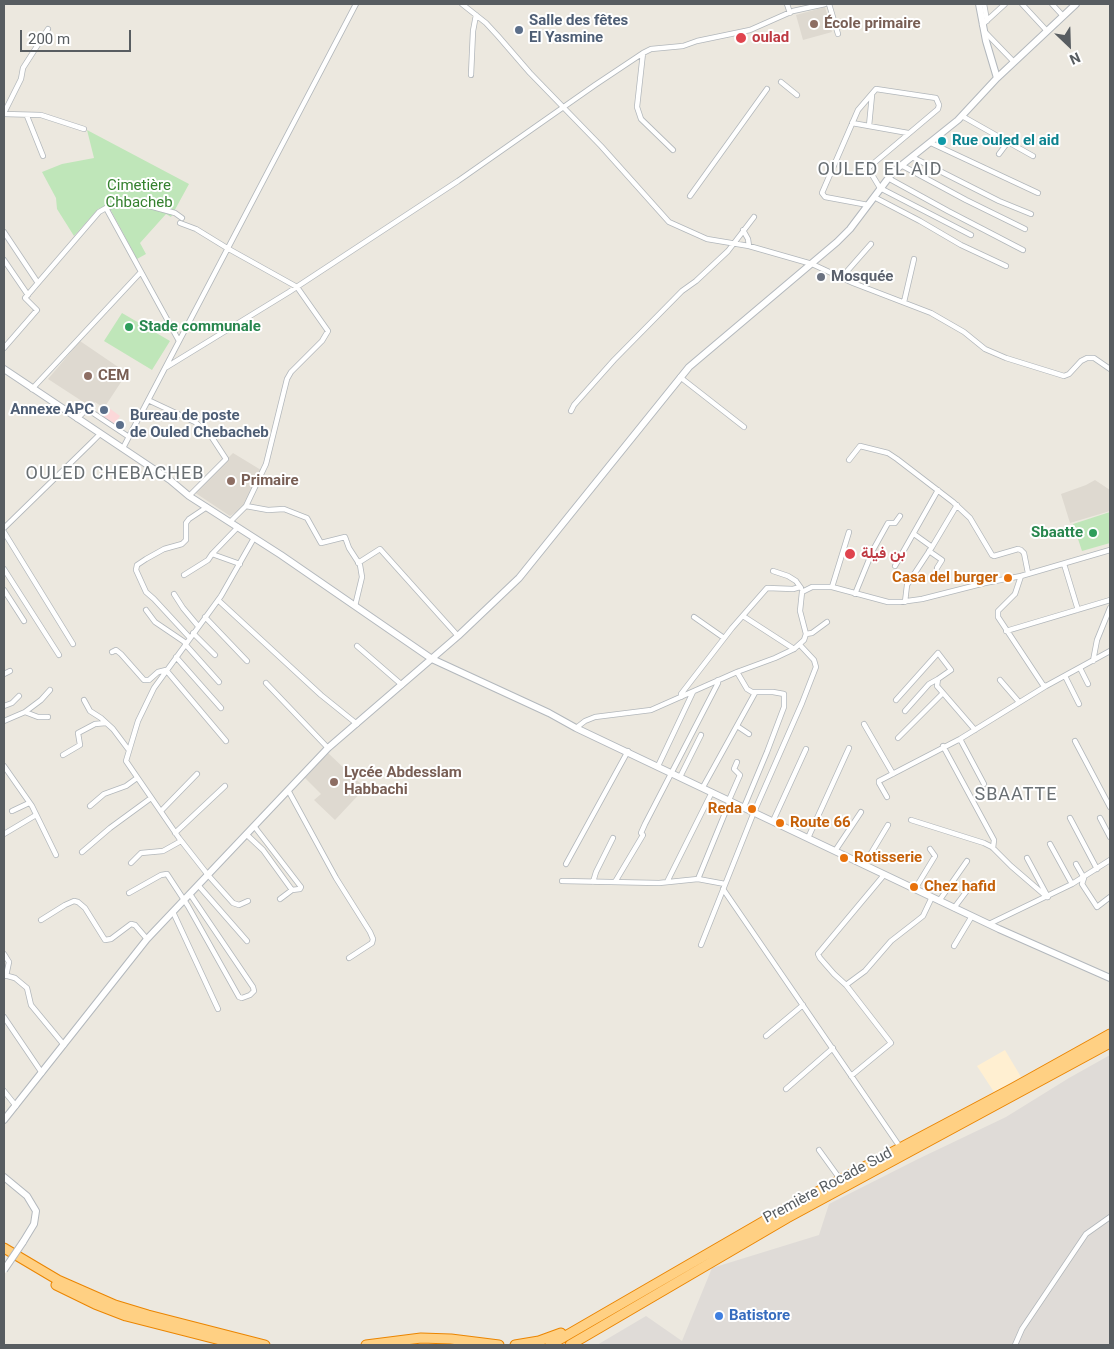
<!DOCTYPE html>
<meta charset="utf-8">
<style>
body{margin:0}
#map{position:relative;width:1114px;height:1349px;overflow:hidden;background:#ece8df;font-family:Roboto,sans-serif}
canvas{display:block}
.frame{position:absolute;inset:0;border:5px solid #585d61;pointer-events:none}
.north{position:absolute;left:1044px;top:20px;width:50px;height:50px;-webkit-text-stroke:4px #fff;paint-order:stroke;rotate:156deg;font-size:14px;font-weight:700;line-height:20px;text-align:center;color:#585d61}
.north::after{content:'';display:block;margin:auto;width:18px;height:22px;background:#585d61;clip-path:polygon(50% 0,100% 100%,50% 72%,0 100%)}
.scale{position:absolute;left:20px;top:30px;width:111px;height:22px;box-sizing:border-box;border:2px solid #585d61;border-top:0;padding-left:6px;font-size:15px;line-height:18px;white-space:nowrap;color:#585d61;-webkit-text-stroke:4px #fff;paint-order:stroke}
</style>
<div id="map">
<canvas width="1114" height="1349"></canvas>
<div class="frame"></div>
<div class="north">N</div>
<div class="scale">200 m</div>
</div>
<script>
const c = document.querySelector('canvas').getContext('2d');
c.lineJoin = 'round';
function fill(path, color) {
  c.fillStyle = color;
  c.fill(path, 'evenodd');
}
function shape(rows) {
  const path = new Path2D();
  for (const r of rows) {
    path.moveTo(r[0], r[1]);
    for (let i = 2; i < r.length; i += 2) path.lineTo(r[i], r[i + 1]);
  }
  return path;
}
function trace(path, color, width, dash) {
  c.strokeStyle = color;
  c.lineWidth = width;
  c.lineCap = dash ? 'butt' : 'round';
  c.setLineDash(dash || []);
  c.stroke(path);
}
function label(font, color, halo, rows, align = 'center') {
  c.font = font + ' Roboto,Vazirmatn,sans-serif';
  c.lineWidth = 4;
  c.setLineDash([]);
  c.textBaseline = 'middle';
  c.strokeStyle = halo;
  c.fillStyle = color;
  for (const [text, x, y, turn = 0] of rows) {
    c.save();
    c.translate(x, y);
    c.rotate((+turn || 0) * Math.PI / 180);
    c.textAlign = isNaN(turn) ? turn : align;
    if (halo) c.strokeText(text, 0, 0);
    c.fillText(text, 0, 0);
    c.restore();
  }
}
fill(shape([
 [1005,1050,1021,1077,994,1092,977,1066]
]), '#ffefd1');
fill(shape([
 [1110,1055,1110,1345,597,1345,646,1316,682,1341,712,1268,819,1235,829,1204,918,1159,1006,1117,1069,1078]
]), '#dfdbd7');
fill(shape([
 [825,7,832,32,803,40,796,15],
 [80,341,127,373,104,408,95,402,91,407,48,379],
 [233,453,261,470,246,506,230,516,194,492],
 [1095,480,1110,490,1110,511,1070,523,1061,494,1086,485],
 [327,752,365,788,335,820,314,800,321,794,303,776]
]), '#ded9d0');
fill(shape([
 [109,408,120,416,113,426,102,418]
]), '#fcd8d9');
fill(shape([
 [87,130,189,184,171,217,166,214,140,243,146,254,137,259,108,205,98,209,74,236,57,209,56,198,42,172,62,164,94,158],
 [122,313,170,341,152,370,104,341],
 [1110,512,1110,543,1082,551,1073,524]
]), '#bfe6b9');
const street = shape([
 [462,4,486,23,498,36,530,73,601,146,669,222,707,239,749,246,812,264,853,283,931,313,964,332,985,349,1006,358,1064,376,1069,374,1081,361,1087,358,1094,358,1110,369],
 [787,4,790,13],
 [829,4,838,34],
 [984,4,987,21],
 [1022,4,1047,31],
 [1052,4,1063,16],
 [982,25,1005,4],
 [985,32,1014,62],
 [643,53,637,107,641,119,673,150],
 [471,75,473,31,476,15],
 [781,82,797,95],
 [4,113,21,79,23,68,48,29],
 [4,114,41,115,84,129],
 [27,116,43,156],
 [962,116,1008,142],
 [852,123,908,133],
 [869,126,872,95],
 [931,143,1038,193],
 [999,154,1008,142,1033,156],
 [912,157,999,201,1031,214],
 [901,165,966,200,1025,229],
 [888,178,948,211,1023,250],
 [690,196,767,89],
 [874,197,920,221,961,245,1006,266],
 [868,205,825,197,822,193,858,110,876,89,936,98,939,105,938,109,868,168,880,188,971,235],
 [106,208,121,203,142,204,175,213,182,218],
 [180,223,196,229,227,248,297,287,328,331,322,341,291,372,287,379,266,464,246,506,230,522],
 [743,230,748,239,749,246],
 [4,232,38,283],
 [4,260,28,295],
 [842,277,871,244],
 [904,302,914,259],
 [4,348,37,310,25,298,99,212,106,208,179,341],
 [165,368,289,292,458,181,595,85,643,53,651,49,683,46,697,41,750,30,793,11,825,4],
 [680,377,744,427],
 [32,389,140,273],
 [148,400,195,422,211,436,226,459,189,496],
 [571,411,574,405,614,360,682,291,696,281,728,251,754,217],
 [77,419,86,410,90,411,129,437],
 [123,448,356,4],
 [849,460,860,446,888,453,897,459,953,502,970,518,992,555,994,556,1018,549,1021,550,1024,553,1028,573],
 [246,506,268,510,284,509,307,518,321,543,345,537,349,548,360,565,362,577,355,606],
 [238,527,212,554,240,564],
 [4,528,90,444,100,434],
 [4,532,73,644],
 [932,547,957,505],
 [929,551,942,560,937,568],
 [358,563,380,549,458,636],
 [1064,564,1078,610],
 [895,566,938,490],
 [4,569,59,655],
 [773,571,788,576,796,581,801,588],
 [184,575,208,560,212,554],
 [1021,576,1015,594,998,611,998,617,1043,685,1046,686,1110,651],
 [832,587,849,532],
 [4,590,24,621],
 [174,594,183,608,198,626],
 [855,594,873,550,888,523,895,523,900,516],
 [218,600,321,695,357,724],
 [905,602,907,585,932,547,914,534],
 [146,610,155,622,186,643],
 [743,616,794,649],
 [205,617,247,661],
 [694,617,724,638],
 [1006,631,1110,600],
 [193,633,215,655],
 [806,634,812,633,827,622],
 [190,638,154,599,146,592,136,570,137,565,146,559,164,549,182,544,186,540,186,523,189,519,207,507],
 [185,644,219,682],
 [357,646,402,685],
 [112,652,116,650,121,654,144,680,149,680,158,672,166,670,226,741],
 [176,657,221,708],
 [1093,661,1097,640,1110,608],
 [1080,668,1088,684],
 [737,672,747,689,752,692,773,692,784,694,784,707,767,752,744,807],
 [4,674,10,671],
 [1065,676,1079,704],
 [1000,680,1019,702],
 [266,683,328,748],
 [681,697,681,694,732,628,767,588,793,589,800,587],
 [84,700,90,711,101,718,113,729,128,749],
 [896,700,938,653,951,670,938,679,937,686,975,730],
 [4,706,12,703,19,696],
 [905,711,929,684,938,679],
 [25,712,41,700,50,690],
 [4,721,25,712,38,717,48,717],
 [864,724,893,774],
 [737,726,749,734],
 [576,728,585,721,595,717,651,710,737,672,775,658,794,649,804,640,806,634,800,611,802,592,812,587,832,587,888,602,900,602,922,599,985,583,1021,576,1110,550],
 [898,738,943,693],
 [960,739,984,784],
 [1075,741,1110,807],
 [943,746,994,840,993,848],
 [63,755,80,745,78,733,95,724,106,723],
 [4,766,32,806,56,855],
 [658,766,693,692],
 [680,777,701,735],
 [703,787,755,693],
 [288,790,336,878,370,932,373,939,372,943,349,958],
 [887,797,879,783,879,781,960,739,1046,686],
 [729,800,740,775,734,769,737,762],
 [90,806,104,794,126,786,137,778],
 [12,811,29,803],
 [161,811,197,774],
 [1070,818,1097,869],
 [1100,818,1110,837],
 [911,820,984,843,992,847,1011,866,1047,897],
 [773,821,806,749],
 [254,826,301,887,300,889,292,890,280,899],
 [175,833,225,786],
 [4,834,36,815],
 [246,834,263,850,292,890],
 [808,838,849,748],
 [1050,844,1072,884],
 [835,851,861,812],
 [82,852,110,828,151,798],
 [1027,858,1048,897],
 [131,863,141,853,163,851,181,841],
 [566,864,628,751],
 [1076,864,1084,878,1082,884,1097,907,1110,897],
 [864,865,888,825],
 [698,879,730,801],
 [562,881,659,883,698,879,725,884],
 [593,882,596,872,613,838],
 [615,882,643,835,641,833,645,824,718,683,718,680],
 [667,882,712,792],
 [198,885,247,941],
 [723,889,900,1147],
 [915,889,935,856,930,849],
 [129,893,161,875,167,874,188,906,239,997,242,998,250,995,254,991,253,987,190,894],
 [248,901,239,905,233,903,208,875,179,838,126,761,138,721,154,688,221,596,254,538],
 [939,901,967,861],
 [954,908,972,884],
 [173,912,218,1009],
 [41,920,65,905,74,901,78,902,85,908,105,940,111,939,131,924,135,925,147,939],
 [989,924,1072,884,1110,860],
 [701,945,754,812,802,703,816,667,814,660,800,645],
 [954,946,972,916],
 [4,954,9,962,6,976],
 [4,975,15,978,27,988,31,1005,64,1045],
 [846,985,834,974,820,958,818,954,884,875],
 [4,1017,42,1073],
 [766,1036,803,1005],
 [851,1076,891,1043,846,985,865,971,891,941,918,920,923,916,932,897],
 [786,1089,833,1048],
 [4,1091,16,1106],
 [819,1150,840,1179],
 [1015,1345,1022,1329,1086,1234,1110,1217]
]);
const secondary = shape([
 [979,4,986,41,997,78],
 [4,369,170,480,189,496,281,555,432,659,549,713,576,728,999,929,1110,978],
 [4,1120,147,939,328,748,458,636,519,578,689,367,837,242,850,229,893,172,958,120,997,78,1076,4],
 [4,1177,27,1196,36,1211,34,1224,23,1242]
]);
const highway = shape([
 [4,1248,58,1280,115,1305,148,1315,265,1345],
 [56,1285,95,1304,126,1316,240,1345],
 [366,1345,421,1338,451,1339,499,1345],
 [515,1345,539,1341,561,1333],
 [550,1345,785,1209,1013,1088,1110,1034],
 [570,1345,787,1218,1110,1043]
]);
trace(street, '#b2b7bb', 6);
trace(secondary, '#b3b8bd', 8);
trace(highway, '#eb8500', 11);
trace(street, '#fff', 4.5);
trace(secondary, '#fff', 6);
trace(highway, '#ffd083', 9);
const secondaryBridge = shape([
 [4,1270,23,1242]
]);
trace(secondaryBridge, '#b3b8bd', 8, []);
trace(secondaryBridge, '#fff', 6);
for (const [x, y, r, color] of [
 [814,24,5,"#8d6e63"],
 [519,30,5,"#5c6f8a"],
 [741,38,6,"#e0444e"],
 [942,141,5,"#0f9aa8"],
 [821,277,5,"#6b7280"],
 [129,327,5,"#2e9e5b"],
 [88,376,5,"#8d6e63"],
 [104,410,5,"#5c6f8a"],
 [120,425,5,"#5c6f8a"],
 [231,481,5,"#8d6e63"],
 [1093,533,5,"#2e9e5b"],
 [850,554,6,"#e0444e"],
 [1008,578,5,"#e8710a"],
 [334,782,5,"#8d6e63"],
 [752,809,5,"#e8710a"],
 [780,823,5,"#e8710a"],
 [844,858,5,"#e8710a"],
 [914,887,5,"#e8710a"],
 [719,1316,5,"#3f7fe0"]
]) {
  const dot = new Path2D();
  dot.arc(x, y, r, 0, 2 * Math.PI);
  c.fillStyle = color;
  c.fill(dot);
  trace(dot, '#fff', 2);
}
label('bold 15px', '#4e5e75', '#fff', [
 ["Salle des fêtes",529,21],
 ["El Yasmine",529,38],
 ["Annexe APC",94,410,"right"],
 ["Bureau de poste",130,416],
 ["de Ouled Chebacheb",130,433]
], 'left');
label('bold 15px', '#785e54', '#fff', [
 ["École primaire",824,24],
 ["CEM",98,376],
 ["Primaire",241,481],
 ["Lycée Abdesslam",344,773],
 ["Habbachi",344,790]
], 'left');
label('bold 15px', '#be3a42', '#fff', [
 ["oulad",752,38],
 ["بن فيلة",861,554]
], 'left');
label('bold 15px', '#0d838f', '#fff', [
 ["Rue ouled el aid",952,141]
], 'left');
label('15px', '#35812f', '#fff', [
 ["Cimetière",139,186],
 ["Chbacheb",139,203]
]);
label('bold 15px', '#5b616d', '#fff', [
 ["Mosquée",831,277]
], 'left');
label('bold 15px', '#27864d', '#fff', [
 ["Stade communale",139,327],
 ["Sbaatte",1083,533,"right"]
], 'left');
label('bold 15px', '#c56008', '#fff', [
 ["Casa del burger",998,578,"right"],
 ["Reda",742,809,"right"],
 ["Route 66",790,823],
 ["Rotisserie",854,858],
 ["Chez hafid",924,887]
], 'left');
label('15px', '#585d61', '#fff', [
 ["Première Rocade Sud",828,1186,-28]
]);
label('bold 15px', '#366cbe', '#fff', [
 ["Batistore",729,1316]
], 'left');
c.letterSpacing = '1px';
label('18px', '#696f73', '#fff', [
 ["OULED EL AID",880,170],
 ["OULED CHEBACHEB",115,474],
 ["SBAATTE",1016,795]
]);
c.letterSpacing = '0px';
</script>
